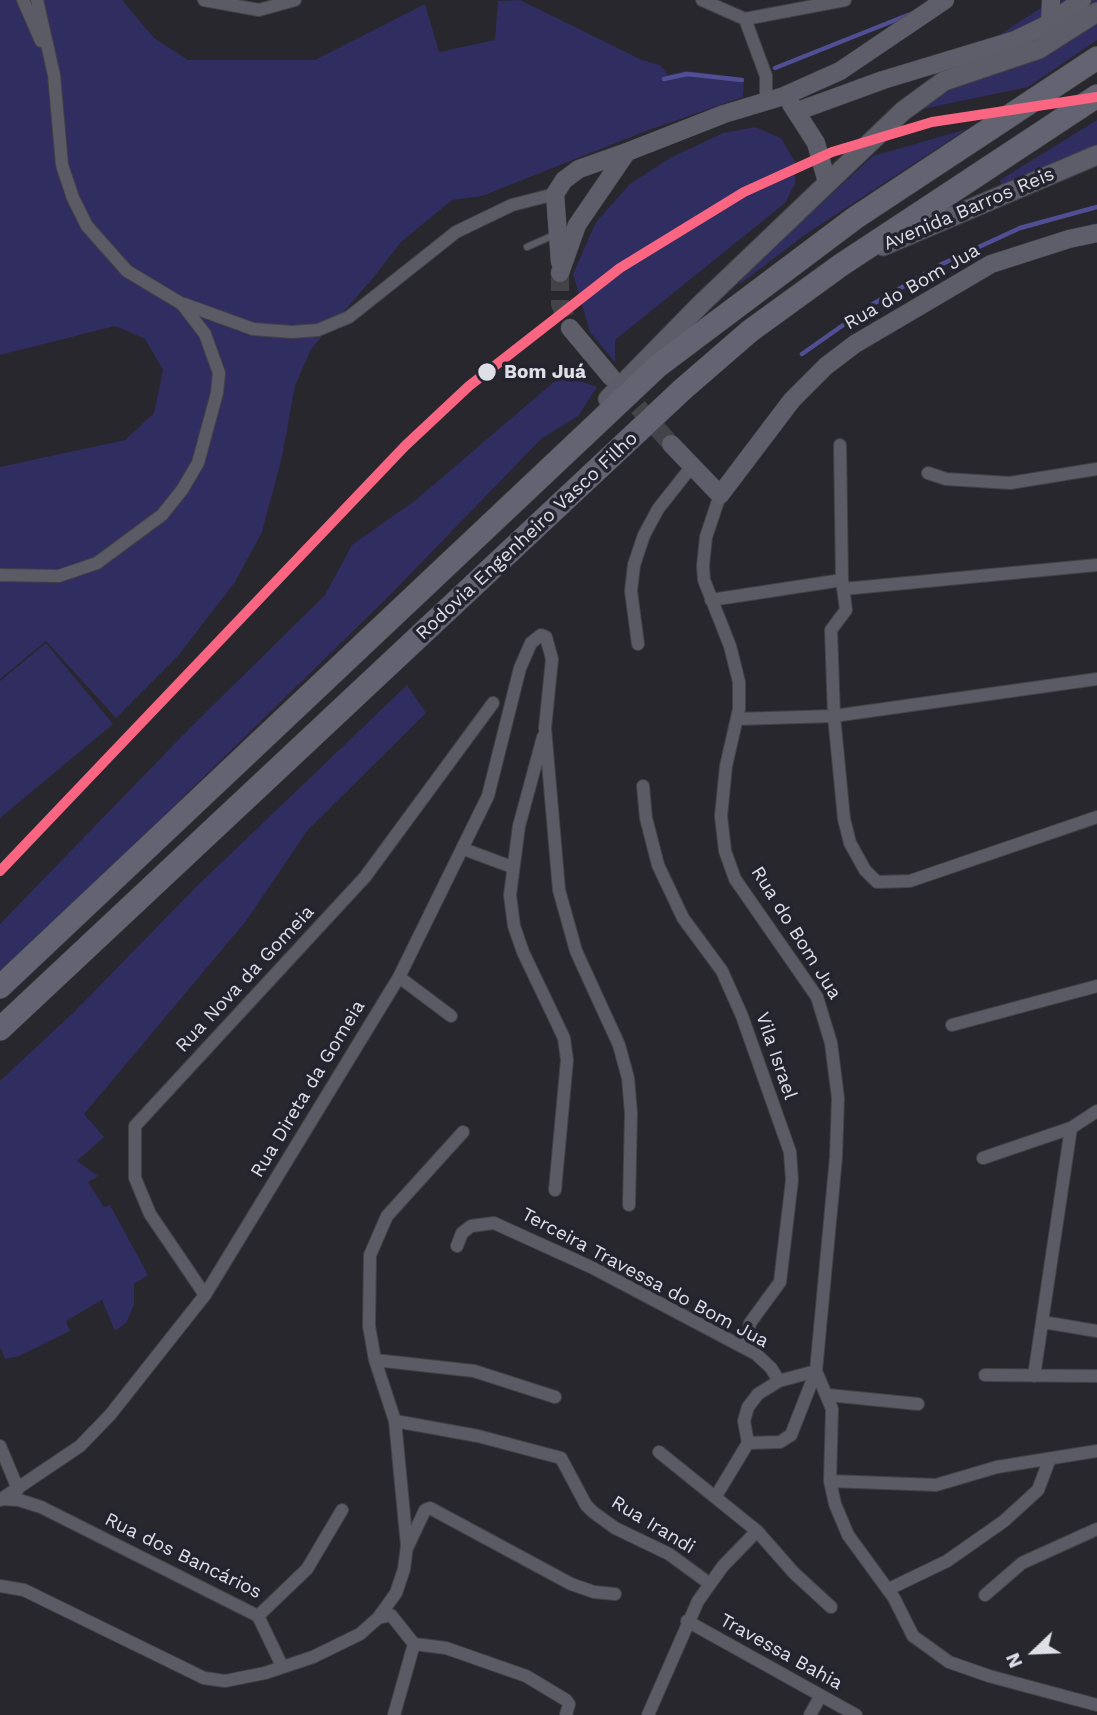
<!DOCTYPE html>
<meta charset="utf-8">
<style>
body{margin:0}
#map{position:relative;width:1097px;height:1715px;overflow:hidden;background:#27272d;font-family:"Work Sans",sans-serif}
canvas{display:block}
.north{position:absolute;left:999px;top:1617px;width:70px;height:70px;-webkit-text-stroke:5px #242430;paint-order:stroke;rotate:247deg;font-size:19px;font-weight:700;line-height:28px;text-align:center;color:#dfdfe7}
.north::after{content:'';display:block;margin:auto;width:24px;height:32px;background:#dfdfe7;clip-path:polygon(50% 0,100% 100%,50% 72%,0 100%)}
</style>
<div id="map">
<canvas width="1097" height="1715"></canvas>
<div class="north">N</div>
</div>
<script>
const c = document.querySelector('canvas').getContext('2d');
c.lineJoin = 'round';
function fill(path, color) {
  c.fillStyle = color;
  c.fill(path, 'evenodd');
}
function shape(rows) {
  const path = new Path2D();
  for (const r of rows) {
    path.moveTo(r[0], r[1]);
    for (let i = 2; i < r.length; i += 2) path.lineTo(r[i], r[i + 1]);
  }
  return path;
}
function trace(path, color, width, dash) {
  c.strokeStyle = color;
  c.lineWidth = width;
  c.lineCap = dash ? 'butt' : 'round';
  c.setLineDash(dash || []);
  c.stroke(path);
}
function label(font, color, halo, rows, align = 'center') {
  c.font = font + ' "Work Sans",sans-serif';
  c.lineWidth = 7;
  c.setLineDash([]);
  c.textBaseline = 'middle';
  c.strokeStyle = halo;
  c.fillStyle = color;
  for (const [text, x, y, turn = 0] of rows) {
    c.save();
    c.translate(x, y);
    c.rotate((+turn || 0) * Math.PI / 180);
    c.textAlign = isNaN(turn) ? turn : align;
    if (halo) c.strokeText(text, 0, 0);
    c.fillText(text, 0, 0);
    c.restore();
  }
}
fill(shape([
 [0,0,122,0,154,38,188,60,315,60,425,4,439,52,495,40,498,1,520,0,642,60,660,65,668,75,686,71,744,78,743,97,646,131,482,196,452,200,401,242,373,278,311,349,295,386,282,457,262,532,235,582,178,656,116,718,46,641,0,679,0,467,125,440,154,413,163,370,145,339,115,326,0,355],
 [1064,0,1097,0,1097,40,1028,87,918,110,968,61,1001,34,1042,7],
 [1097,120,1097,145,1002,186,1000,180],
 [755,127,781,138,795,162,795,184,785,203,615,340,615,362,590,332,573,274,596,222,630,184,670,158,723,133],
 [967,129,806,234,740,284,740,278,873,156],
 [562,375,597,387,578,416,541,439,389,596,0,976,0,924,186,732,325,595,352,545,417,499],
 [46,643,113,724,0,818,0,681],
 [407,685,426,713,307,831,246,921,84,1114,104,1137,77,1161,98,1176,88,1182,104,1207,110,1205,148,1275,134,1284,134,1305,126,1323,115,1331,102,1300,66,1321,70,1331,19,1356,5,1359,0,1347,0,1081,76,1010,196,887]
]), '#302d61');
trace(shape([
 [775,68,913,13],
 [664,79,687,74,742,80],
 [802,354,873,304,942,264,1020,228,1097,207]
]), '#504f93', 4.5);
trace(shape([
 [560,273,560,304,570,328],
 [620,387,671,444]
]), '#434349', 18, [18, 9]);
const lane = shape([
 [527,247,554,235]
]);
const street = shape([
 [23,0,41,41],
 [204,0,259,10,295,0],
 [702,0,745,19,845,0],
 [745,19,766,76,766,102],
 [184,304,253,329,292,332,318,330,349,317,456,232,512,205,555,194],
 [840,445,842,580,846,610,831,630,834,716,844,819,850,843,865,870,877,882,910,881,1097,817],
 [928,473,946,479,1010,483,1097,469],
 [0,575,59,576,97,563,162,515,182,490,198,463,217,393,219,373,205,334,182,304,127,271,87,226,73,198,62,165,54,75,37,0],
 [843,589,1097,565],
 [711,600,842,580],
 [638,644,631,591,634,565,644,535,658,509,692,466],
 [737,719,834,716,1097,679],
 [543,737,519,826,510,895,514,926,523,952,564,1038,567,1060,555,1190],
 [643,786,646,818,658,865,683,918,722,971,742,1016,790,1152,792,1180,780,1282,750,1323,745,1348],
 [469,851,512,867],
 [399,977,451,1016],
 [952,1025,1097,986],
 [983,1158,1071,1128,1097,1111],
 [457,1246,462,1233,471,1226,494,1223,593,1268,756,1354,771,1368,779,1381,816,1371],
 [205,1295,150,1214,135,1178,135,1126,365,877,493,703],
 [1043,1322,1097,1331],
 [375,1360,474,1371,555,1397],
 [816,1371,832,1409,830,1481,835,1504,848,1535,894,1598,913,1636,949,1662,989,1676,1097,1705],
 [985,1375,1097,1376],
 [1034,1376,1071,1128],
 [828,1395,918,1404],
 [395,1421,478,1436,561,1458,586,1505,593,1512,615,1528,669,1554,710,1584],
 [748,1443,744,1421,748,1407,758,1394,779,1381],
 [0,1446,18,1489],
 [659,1452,757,1531,794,1573,831,1607],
 [830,1481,936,1485,997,1467,1097,1451],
 [716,1496,748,1443,780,1442,791,1435,816,1371,836,1157,838,1098,831,1043,817,997,735,879,725,851,721,816,726,766,739,709,739,682,730,646,704,580,703,566,706,537,720,495],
 [3,1499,19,1500,41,1507,258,1616,307,1569,342,1510],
 [0,1500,80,1446,110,1415,205,1295,399,977,488,796,520,668,531,643,541,635,546,637,552,659,545,728,559,890,576,951,619,1045,628,1078,631,1113,629,1205],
 [408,1546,425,1510,430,1508,571,1584,594,1592,615,1594],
 [0,1586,24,1590,204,1678,225,1681,265,1673,313,1657,360,1634,378,1618,396,1593,404,1569,407,1546,395,1421,375,1360,369,1326,370,1255,387,1216,463,1132],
 [889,1589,947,1561,1004,1521,1038,1490,1049,1461],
 [985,1595,1022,1563,1097,1529],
 [258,1616,282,1666],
 [378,1618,391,1615,414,1644,394,1715],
 [687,1621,856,1715],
 [414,1644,446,1648,526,1676,566,1700,569,1704,566,1715],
 [648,1715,698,1601,723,1566,757,1531],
 [810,1715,820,1697]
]);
const secondary = shape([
 [1050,23,1051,0],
 [791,104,816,143,827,182],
 [798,111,883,80,1015,40,1050,23,1082,0],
 [560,262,555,194,564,180,579,169,627,152],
 [560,273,577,225,627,152,724,114,784,96,840,71,945,0],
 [570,328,611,377],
 [671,444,720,495,792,400,826,366,855,344,991,264,1069,239,1097,233]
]);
const primary = shape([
 [883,246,1097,155],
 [608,399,701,304,903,111,944,81,1039,49,1097,12]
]);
const highway = shape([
 [0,987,658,366,855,218,1097,58],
 [0,1029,683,389,750,331,841,265,1097,96]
]);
trace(lane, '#424246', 8);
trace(street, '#424246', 14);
trace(secondary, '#424246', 19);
trace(primary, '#424246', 21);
trace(highway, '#424246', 24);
trace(lane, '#5b5b65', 6);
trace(street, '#5b5b65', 12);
trace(secondary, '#5e5e6b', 18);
trace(primary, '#5d5d6a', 19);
trace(highway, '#636372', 23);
trace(shape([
 [0,871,405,446,469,386,620,268,744,192,832,152,932,122,1097,97]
]), '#fa6682', 10);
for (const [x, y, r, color] of [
 [487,372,10,"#dfdfe7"]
]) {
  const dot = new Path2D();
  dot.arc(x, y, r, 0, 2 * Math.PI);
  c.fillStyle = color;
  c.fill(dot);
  trace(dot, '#242430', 2.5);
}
label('19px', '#dfdfe7', '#242430', [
 ["Avenida Barros Reis",969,209,-23],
 ["Rua do Bom Jua",912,287,-30],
 ["Rodovia Engenheiro Vasco Filho",527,536,-43],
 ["Rua do Bom Jua",796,933,58],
 ["Rua Nova da Gomeia",245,979,-47],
 ["Vila Israel",776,1056,71],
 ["Rua Direta da Gomeia",308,1089,-59],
 ["Terceira Travessa do Bom Jua",645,1278,28],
 ["Rua Irandi",653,1525,31],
 ["Rua dos Bancários",183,1556,26],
 ["Travessa Bahia",781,1652,29]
]);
label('bold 19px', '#dfdfe7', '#242430', [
 ["Bom Juá",504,372]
], 'left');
</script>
